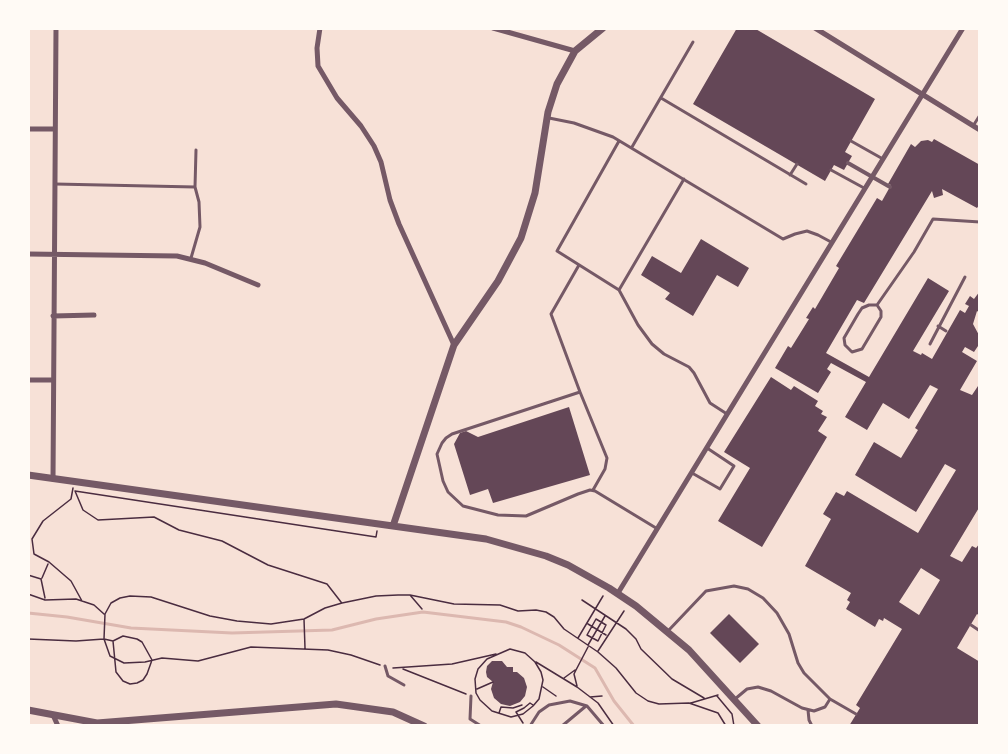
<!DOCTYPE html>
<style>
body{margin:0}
#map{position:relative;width:1008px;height:754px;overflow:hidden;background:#f7e1d7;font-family:"Space Grotesk",sans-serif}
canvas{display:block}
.frame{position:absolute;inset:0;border:30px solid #fffaf5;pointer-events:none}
</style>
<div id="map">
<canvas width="1008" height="754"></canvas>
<div class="frame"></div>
</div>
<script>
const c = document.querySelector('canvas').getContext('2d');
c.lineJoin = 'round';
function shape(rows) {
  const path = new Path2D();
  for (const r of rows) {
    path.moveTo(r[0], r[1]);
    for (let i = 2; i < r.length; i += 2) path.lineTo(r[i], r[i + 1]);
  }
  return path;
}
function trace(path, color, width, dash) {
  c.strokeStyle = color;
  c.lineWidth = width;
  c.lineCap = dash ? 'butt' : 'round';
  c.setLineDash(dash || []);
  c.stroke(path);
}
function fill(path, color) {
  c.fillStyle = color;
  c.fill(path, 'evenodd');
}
trace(shape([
 [28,613,67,617,131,628,232,633,332,630,376,619,423,612,506,622,521,627,559,645,595,668,614,701,634,726]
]), '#dcb8b0', 3);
fill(shape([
 [737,28,754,28,875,99,845,152,852,156,844,170,834,165,825,181,693,104],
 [934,139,980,165,980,204,977,208,942,189,943,195,934,198,932,191,864,303,857,300,826,353,869,377,928,278,949,291,913,351,921,355,922,353,932,359,960,310,965,313,969,306,965,304,970,296,974,299,980,291,980,313,977,311,973,324,980,337,980,343,974,352,965,347,962,352,977,361,960,390,972,395,980,383,980,506,950,556,962,562,972,546,976,548,980,543,980,616,977,614,957,648,980,662,980,726,849,726,860,708,856,705,902,629,884,618,883,621,879,619,875,627,846,609,850,602,847,600,851,593,805,566,831,519,823,514,836,492,844,496,847,491,918,533,956,470,945,464,916,512,855,475,874,442,901,458,918,430,915,428,938,389,930,385,909,419,883,403,867,430,845,417,866,382,831,363,827,369,831,372,818,393,775,368,788,346,791,348,809,319,806,318,813,307,815,309,839,268,836,266,877,198,882,201,891,185,888,184,911,144,915,147,921,141,928,140,932,142],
 [921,568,940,580,919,615,899,602],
 [701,239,749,268,738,287,717,275,693,316,665,299,670,293,641,275,652,256,681,273],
 [771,377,791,390,794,386,818,401,815,406,823,411,821,414,827,417,818,431,827,437,762,547,718,521,750,468,724,452],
 [569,407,590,475,493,503,488,489,470,495,454,444,460,433,466,431,478,437],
 [729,614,759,644,740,663,710,633],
 [492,661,502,661,507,667,513,667,513,672,517,672,524,678,527,687,525,696,520,702,510,706,501,704,494,698,491,689,493,682,487,677,486,672,487,666]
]), '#644757');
trace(shape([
 [73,488,71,499,43,521,32,539,34,554,49,562,71,581,82,601],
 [75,491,376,537,377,531],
 [75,491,83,510,98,520,154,517,179,530,222,541,268,565,327,584,341,602],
 [28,575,41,579,45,598],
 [42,578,48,564],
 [28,594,45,600,76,599,94,605,104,614],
 [410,595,422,609],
 [582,600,626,629,636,639,641,649,672,679,704,698],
 [304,619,305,648],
 [596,619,606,625,598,641,587,635,596,619],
 [588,624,606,635],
 [123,636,137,639,142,642,152,660,147,674,143,680,137,683,130,684,123,681,116,672,113,641,123,636],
 [578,638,603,596],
 [28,639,76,641,104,639,110,656,124,663,145,662,162,658,198,661,251,647,328,650,351,655,380,665],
 [113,641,104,639,105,614,111,603,120,598,130,596,151,597,210,616,237,621,271,624,304,619,325,608,342,603,376,596,398,595,410,595,454,604,500,605,518,611,536,610,546,612,554,617,564,629,598,652,616,668,636,693,648,701,659,704,689,703,718,713,726,726],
 [588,645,605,616],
 [510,649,525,653,535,662,541,672,543,680,539,699,533,706,523,714,511,717,492,711,480,700,476,693,475,679,478,669,487,659,510,649],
 [598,651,624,611],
 [536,662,577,687,598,703,614,726],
 [393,668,452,664,496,654],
 [403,669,466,694],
 [564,678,575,670],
 [577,686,574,674,576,670,588,647],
 [543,687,556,696],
 [477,689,493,682],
 [717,696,732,714,734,726],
 [590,697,602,696],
 [691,703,718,695],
 [499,713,501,707,513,708,522,705],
 [523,723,516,712,524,708,530,703,533,705]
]), '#4a2c40', 1.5);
trace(shape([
 [661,98,806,184],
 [549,118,574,123,613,137,783,239,795,234,807,231,818,235,831,242],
 [973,126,980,115],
 [619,141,557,251,619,290,638,325,652,344,664,354,689,367,694,373,710,403,727,414],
 [851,141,883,159],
 [632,147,693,42],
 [831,170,864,188],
 [790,175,797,164],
 [55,184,195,187,199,202,200,227,191,258],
 [195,187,196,150],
 [579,265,551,314,580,392,452,434,446,438,442,443,437,454,443,481,448,492,463,506,498,515,526,516,578,494,590,490,595,491,656,528],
 [619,290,684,179],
 [869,305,877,305,881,311,881,317,862,349,852,352,845,345,844,338,858,314,862,308,869,305],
 [877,305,914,252,933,219,980,222],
 [938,326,946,331],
 [930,344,965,277],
 [580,392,607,458,605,469,593,490],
 [692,473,720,489,734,466,707,448],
 [971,625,980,631],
 [668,631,706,591,734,586,748,589,763,598,777,613,789,634,798,663,804,673,830,699,825,707,814,711,802,708,771,691,758,687,747,689,735,699],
 [385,666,388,676,404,685],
 [471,696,470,719,481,726],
 [830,699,856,714],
 [808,710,809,720,812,726],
 [530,726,539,712,549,705,570,701,587,706,604,726],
 [562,726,586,706]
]), '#755966', 3);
trace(shape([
 [848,163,890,187]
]), '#755966', 4);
trace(shape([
 [320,28,317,48,318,66,337,98,361,126,374,146,381,162,390,200,399,224,454,345],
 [493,28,575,51],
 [815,28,980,130],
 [28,129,55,129],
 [28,254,177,256,205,263,258,285],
 [53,316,94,315],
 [28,380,53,380],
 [53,479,56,28],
 [618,593,963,28],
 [53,715,58,726]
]), '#755966', 5);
trace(shape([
 [28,475,486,539,546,556,568,565,609,588,636,606,689,650,758,726],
 [393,526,454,345,498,281,521,238,535,193,548,112,557,84,575,51,603,28],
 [28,710,97,723,336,704,393,712,424,726]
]), '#755966', 7);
</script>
